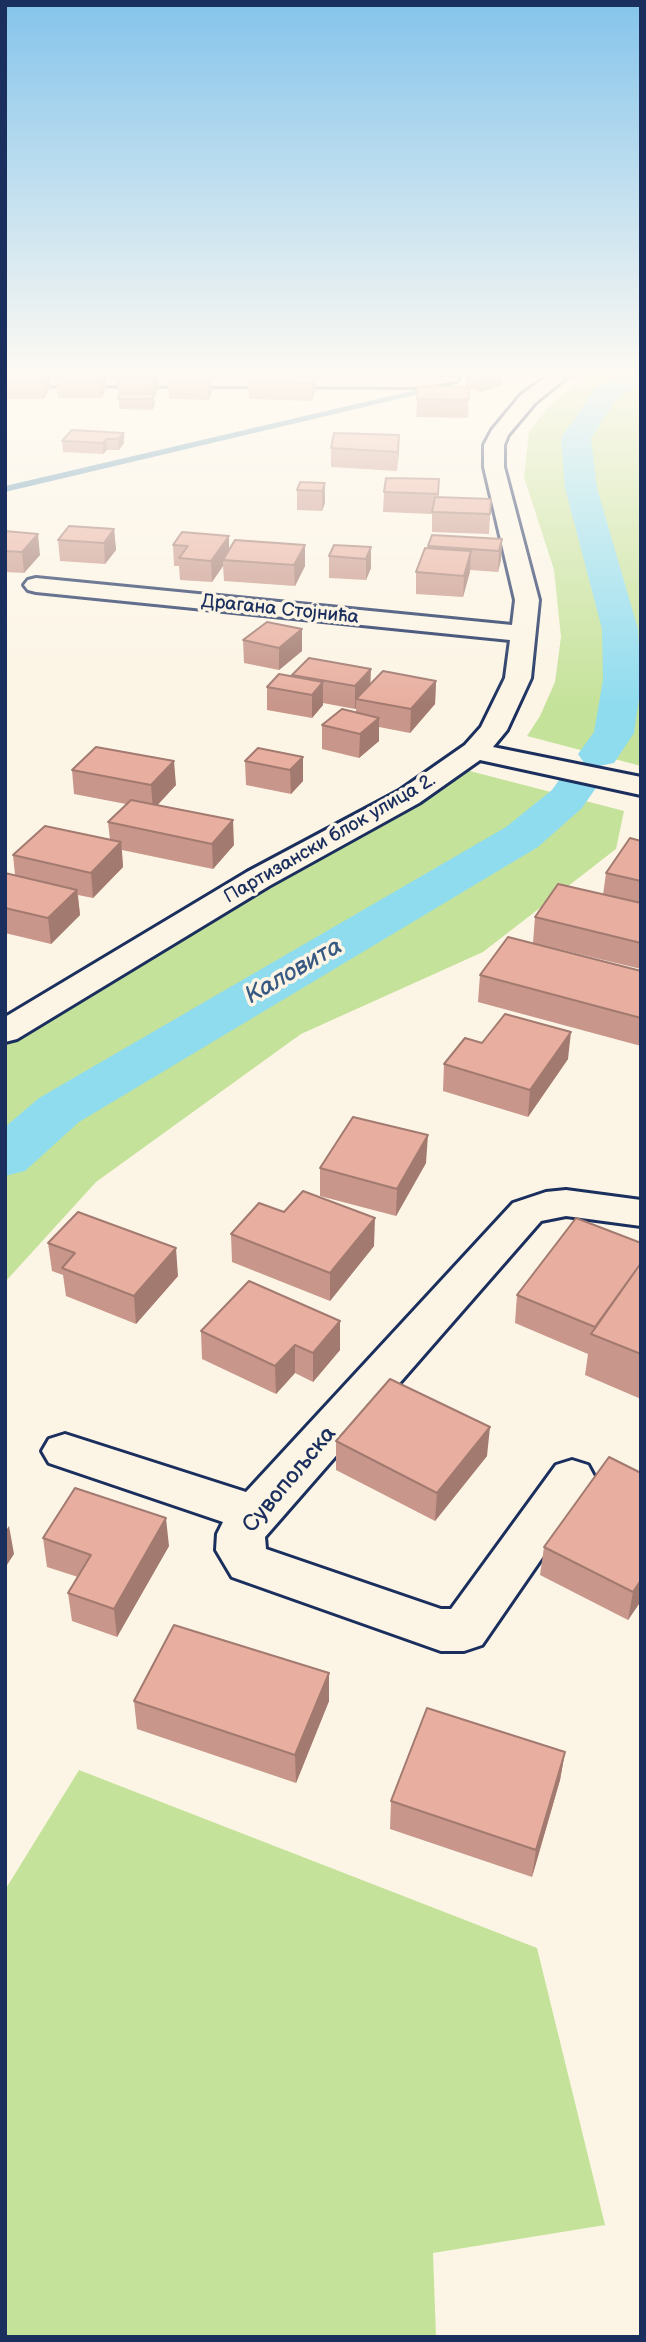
<!DOCTYPE html>
<meta charset="utf-8">
<style>
body{margin:0}
#map{position:relative;width:646px;height:2342px;overflow:hidden;background:#fcf5e5;font-family:"Balsamiq Sans",sans-serif}
canvas{display:block}
.frame{position:absolute;inset:0;border:7px solid #1b2f5e;pointer-events:none}
</style>
<div id="map">
<canvas width="646" height="2342"></canvas>
<div class="frame"></div>
</div>
<script>
const c = document.querySelector('canvas').getContext('2d');
c.lineJoin = 'round';
function fill(path, color) {
  c.fillStyle = color;
  c.fill(path, 'evenodd');
}
function shape(rows) {
  const path = new Path2D();
  for (const r of rows) {
    path.moveTo(r[0], r[1]);
    for (let i = 2; i < r.length; i += 2) path.lineTo(r[i], r[i + 1]);
  }
  return path;
}
function trace(path, color, width, dash) {
  c.strokeStyle = color;
  c.lineWidth = width;
  c.lineCap = dash ? 'butt' : 'round';
  c.setLineDash(dash || []);
  c.stroke(path);
}
function label(font, color, halo, rows, align = 'center') {
  c.font = font + ' "Balsamiq Sans",sans-serif';
  c.lineWidth = 7;
  c.setLineDash([]);
  c.textBaseline = 'middle';
  c.strokeStyle = halo;
  c.fillStyle = color;
  for (const [text, x, y, turn = 0] of rows) {
    c.save();
    c.translate(x, y);
    c.rotate((+turn || 0) * Math.PI / 180);
    c.textAlign = isNaN(turn) ? turn : align;
    if (halo) c.strokeText(text, 0, 0);
    c.fillText(text, 0, 0);
    c.restore();
  }
}
fill(shape([
 [584,377,641,377,641,766,527,736,540,716,555,682,561,637,554,570,524,477,529,432,549,406],
 [466,770,624,811,616,849,483,952,301,1034,96,1182,5,1282,5,1034],
 [79,1770,537,1948,605,2225,433,2253,436,2337,5,2337,5,1890]
]), '#c5e29a');
fill(shape([
 [450,382,453,386,5,492,5,486,450,382]
]), '#6197b5');
fill(shape([
 [612,377,641,377,639,383,615,401,591,438,597,488,638,629,641,685,634,733,614,763,599,766,584,763,578,754,594,732,603,680,602,629,565,488,561,438,595,389,612,377],
 [579,769,594,773,600,782,582,808,538,847,79,1122,25,1171,5,1176,5,1127,39,1098,506,827,552,790,564,773,579,769]
]), '#8fdcef');
const minor = shape([
 [5,377,460,377,457,381,421,387,5,385,5,377],
 [546,377,567,377,535,403,508,435,504,445,504,467,539,600,531,678,507,730,493,747,641,777,641,795,480,760,419,803,269,886,17,1039,5,1042,5,1017,247,872,399,791,465,745,481,727,505,678,510,640,36,592,28,590,24,585,28,580,36,578,512,625,515,600,484,467,484,445,492,430,521,395,546,377],
 [566,1190,641,1200,641,1226,566,1216,541,1221,265,1537,266,1549,441,1609,451,1609,556,1465,572,1460,588,1465,595,1478,588,1491,482,1645,464,1651,441,1651,232,1577,216,1550,217,1534,223,1522,49,1463,42,1451,49,1439,65,1434,246,1492,513,1203,546,1192,566,1190]
]);
trace(minor, '#1b2f5e', 6);
fill(minor, '#fcf5e5');
fill(shape([
 [5,377,105,377,106,388,102,398,58,398,56,380,57,377,50,378,51,386,44,399,5,399],
 [121,377,158,377,159,387,154,398,155,404,152,410,119,409,118,384],
 [169,377,213,377,213,388,209,400,169,399,168,381],
 [250,377,316,377,316,388,312,401,249,399,248,381],
 [466,377,503,377,503,385,480,392,469,388,468,418,416,417,418,386,466,387],
 [124,433,124,443,119,450,107,450,103,454,63,452,62,441],
 [399,435,397,471,331,467,331,448],
 [439,479,439,497,491,499,489,534,432,532,432,514,383,512,384,492],
 [325,483,325,503,322,511,297,510,297,490],
 [114,529,116,550,105,564,60,561,58,540],
 [5,531,40,555,24,573,5,572],
 [229,536,229,550,305,566,295,586,224,581,223,566,212,582,180,580,179,566,174,566,173,545],
 [502,539,501,560,498,572,470,570,463,597,416,594,416,572,428,549,428,546],
 [371,547,371,568,366,580,329,578,329,556],
 [243,640,302,651,279,670,244,663],
 [292,675,370,684,436,681,435,704,410,733,379,727,379,741,359,758,322,749,322,725,356,712,356,708,355,709,323,703,323,705,312,718,267,710,267,687,292,677],
 [303,757,303,781,291,794,246,785,245,761],
 [72,770,176,785,157,805,234,845,213,869,122,850,123,867,93,898,78,895,80,915,51,944,5,933,5,873,15,875,13,855,110,840,108,822,126,804,74,794],
 [641,841,641,969,533,943,535,917,603,895,606,873],
 [641,971,641,1046,478,1002,480,975],
 [568,1059,528,1117,443,1091,444,1064],
 [426,1163,396,1216,320,1196,320,1168],
 [231,1234,374,1246,330,1301,232,1262],
 [48,1243,178,1276,136,1324,66,1296,63,1275,52,1271],
 [641,1243,641,1399,585,1375,588,1354,515,1323,517,1295],
 [201,1331,340,1350,313,1382,295,1373,276,1394,202,1359],
 [336,1441,487,1456,435,1521,336,1470],
 [641,1473,641,1601,628,1620,540,1575,544,1547],
 [43,1538,169,1546,117,1637,72,1621,68,1593,78,1577,47,1567],
 [329,1673,329,1701,296,1783,137,1729,134,1701],
 [565,1752,560,1780,532,1877,390,1829,391,1801]
]), '#c8968a');
fill(shape([
 [44,377,50,377,51,386,44,399,42,381],
 [102,377,105,377,106,388,102,398,100,380],
 [154,377,158,377,159,387,154,398,155,404,152,410,151,385],
 [210,377,213,377,213,388,209,400,208,382],
 [314,377,316,377,316,388,312,401,312,383],
 [481,377,503,377,503,385,480,392],
 [124,433,124,443,119,450,118,439],
 [399,435,399,454,397,471,398,452],
 [106,439,107,450,103,454,103,443],
 [325,483,325,503,322,511,322,491],
 [114,529,116,550,105,564,104,543],
 [38,534,40,555,24,573,22,552],
 [229,536,229,556,223,560,223,566,212,582,211,561],
 [502,539,501,560,498,572,499,551],
 [305,545,305,566,295,586,294,565],
 [371,547,371,568,366,580,366,559],
 [471,551,470,572,463,597,464,576],
 [302,629,302,651,279,670,279,648],
 [371,669,370,692,356,699,356,708,355,709,355,686],
 [436,681,435,704,410,733,411,709],
 [323,682,323,705,312,718,312,695],
 [379,718,379,741,359,758,360,734],
 [303,757,303,781,291,794,290,770],
 [174,761,176,785,153,810,151,785],
 [233,820,234,845,213,869,212,844],
 [121,842,123,867,93,898,91,873],
 [77,890,80,915,51,944,48,918],
 [571,1032,568,1059,528,1117,530,1090],
 [428,1135,426,1163,396,1216,397,1189],
 [375,1218,374,1246,330,1301,330,1273],
 [176,1248,178,1276,136,1324,134,1296],
 [340,1321,340,1350,313,1382,313,1353],
 [295,1345,295,1373,276,1394,275,1366],
 [490,1427,487,1456,435,1521,437,1493],
 [166,1518,169,1546,117,1637,114,1609],
 [9,1526,14,1554,5,1568,5,1532],
 [641,1580,641,1601,628,1620,633,1592],
 [329,1673,329,1701,296,1783,295,1755],
 [565,1752,560,1780,532,1877,536,1850]
]), '#a27a70');
const building = shape([
 [5,377,44,377,42,381,5,381,5,377],
 [58,377,102,377,100,380,56,380,58,377],
 [121,377,154,377,151,385,118,384,121,377],
 [169,377,210,377,208,382,168,381,169,377],
 [250,377,314,377,312,383,248,381,250,377],
 [418,386,469,387,469,400,417,399,418,386],
 [121,393,154,394,152,399,118,399,121,393],
 [72,430,124,433,118,439,106,439,103,443,62,441,72,430],
 [334,433,399,435,398,452,331,448,334,433],
 [386,478,439,479,438,494,384,492,386,478],
 [300,482,325,483,322,491,297,490,300,482],
 [435,497,491,499,490,514,432,512,435,497],
 [69,526,114,529,104,543,58,540,69,526],
 [5,531,38,534,22,552,5,551,5,531],
 [182,532,229,536,211,561,179,558,188,546,173,545,182,532],
 [432,535,502,539,499,551,428,546,432,535],
 [235,540,305,545,294,565,223,560,235,540],
 [334,545,371,547,366,559,329,556,334,545],
 [425,548,471,551,464,576,416,572,425,548],
 [267,622,302,629,279,648,243,640,267,622],
 [309,658,371,669,355,686,292,675,309,658],
 [383,671,436,681,411,709,356,699,383,671],
 [279,674,323,682,312,695,267,687,279,674],
 [342,709,379,718,360,734,322,725,342,709],
 [96,747,174,761,151,785,72,770,96,747],
 [258,748,303,757,290,770,245,761,258,748],
 [131,800,233,820,212,844,108,822,131,800],
 [45,826,121,842,91,873,13,855,45,826],
 [630,838,641,841,641,881,606,873,630,838],
 [5,873,77,890,48,918,5,908,5,873],
 [558,884,641,903,641,943,535,917,558,884],
 [508,937,641,971,641,1018,480,975,508,937],
 [505,1014,571,1032,530,1090,444,1064,465,1038,482,1043,505,1014],
 [353,1117,428,1135,397,1189,320,1168,353,1117],
 [303,1191,375,1218,330,1273,231,1234,259,1203,284,1212,303,1191],
 [78,1212,176,1248,134,1296,62,1268,75,1253,48,1243,78,1212],
 [576,1218,641,1243,641,1263,595,1327,517,1295,576,1218],
 [641,1263,641,1354,591,1334,641,1263],
 [249,1281,340,1321,313,1353,295,1345,275,1366,201,1331,249,1281],
 [390,1379,490,1427,437,1493,336,1441,390,1379],
 [609,1457,641,1473,641,1580,633,1592,544,1547,609,1457],
 [75,1488,166,1518,114,1609,68,1593,91,1555,43,1538,75,1488],
 [174,1625,329,1673,295,1755,134,1701,174,1625],
 [427,1708,565,1752,536,1850,391,1801,427,1708]
]);
fill(building, '#e8afa0');
trace(building, '#a27a70', 2);
const sky = c.createLinearGradient(0, 0, 0, 705);
sky.addColorStop(0, '#84c4eb');
sky.addColorStop(0.53, '#fefaf3');
sky.addColorStop(1, '#fefaf300');
c.fillStyle = sky;
c.fillRect(0, 0, 646, 705);
label('19px', '#1b2f5e', '#fcf5e5', [
 ["Драгана Стојнића",280,610,6],
 ["Партизански блок улица 2.",330,839,-30]
]);
label('23px', '#1b2f5e', '#fcf5e5', [
 ["Сувопољска",290,1480,-50]
]);
label('italic 24px', '#385a82', '#fcf5e5', [
 ["Каловита",294,972,-30]
]);
</script>
